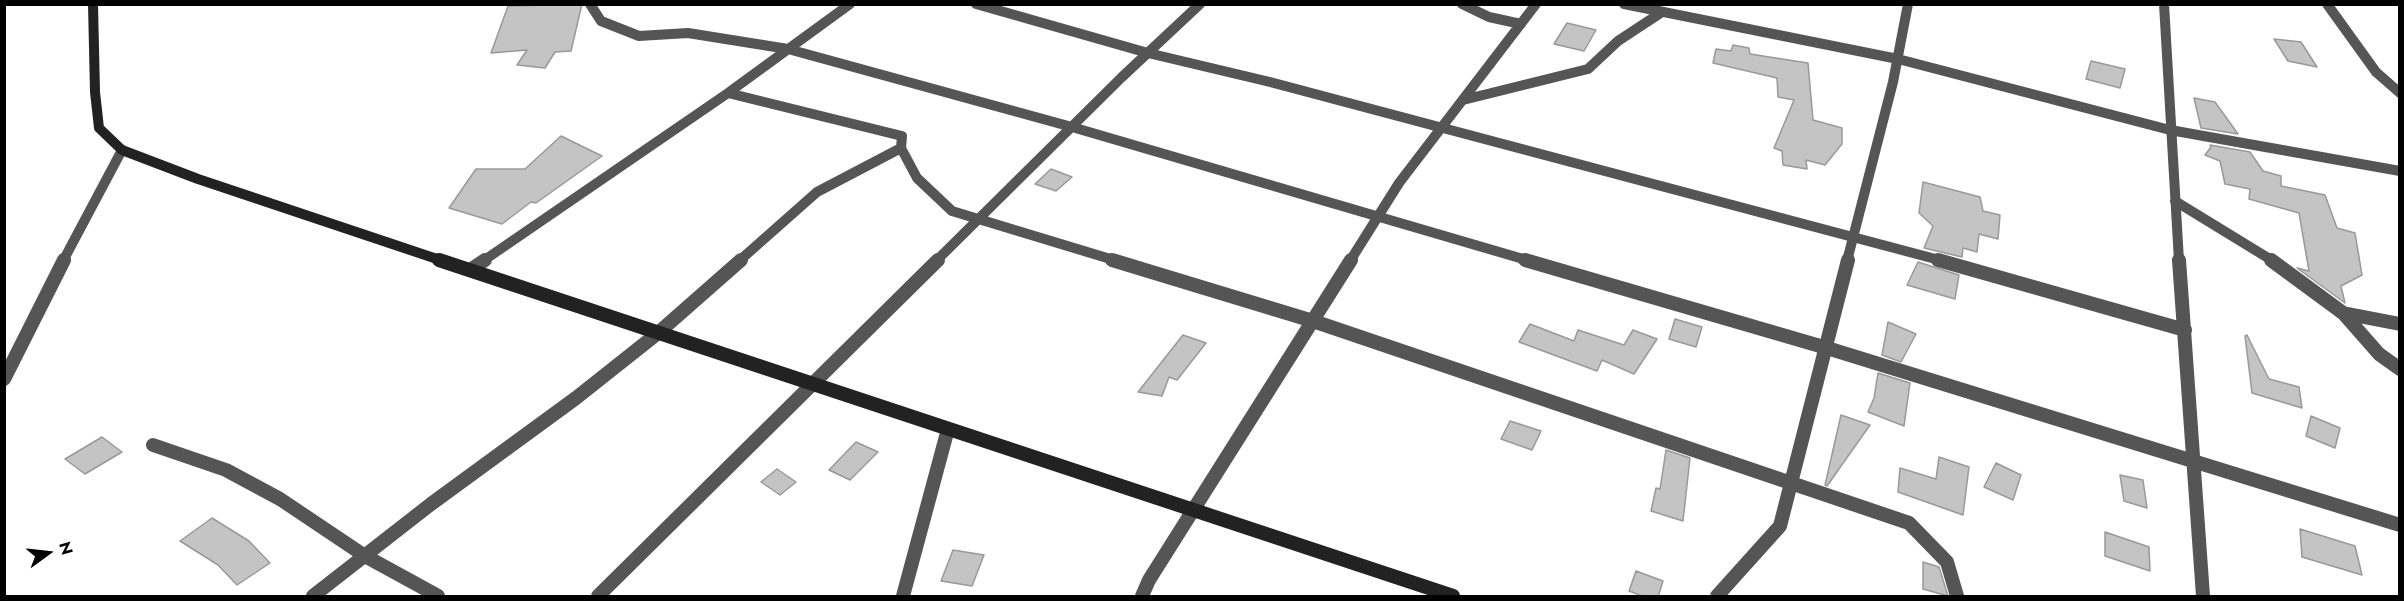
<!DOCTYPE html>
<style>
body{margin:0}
#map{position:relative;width:2404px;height:601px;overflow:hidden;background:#fff;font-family:Jost,sans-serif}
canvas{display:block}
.frame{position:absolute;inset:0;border:6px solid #000;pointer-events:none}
.north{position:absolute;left:18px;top:523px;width:60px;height:60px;-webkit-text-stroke:4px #fff;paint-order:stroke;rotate:75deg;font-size:16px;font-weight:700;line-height:24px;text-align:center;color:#000}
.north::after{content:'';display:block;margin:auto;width:21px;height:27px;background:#000;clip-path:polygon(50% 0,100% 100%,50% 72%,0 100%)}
</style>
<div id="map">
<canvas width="2404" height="601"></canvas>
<div class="frame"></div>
<div class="north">N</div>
</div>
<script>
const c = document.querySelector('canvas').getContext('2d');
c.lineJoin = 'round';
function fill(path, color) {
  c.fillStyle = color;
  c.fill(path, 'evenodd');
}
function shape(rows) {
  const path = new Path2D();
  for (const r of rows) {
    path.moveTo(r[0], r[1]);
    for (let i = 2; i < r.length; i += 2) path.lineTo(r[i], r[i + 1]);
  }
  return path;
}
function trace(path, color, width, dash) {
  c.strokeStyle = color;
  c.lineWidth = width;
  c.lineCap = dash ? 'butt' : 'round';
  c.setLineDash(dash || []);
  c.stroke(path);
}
const building = shape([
 [582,4,571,51,555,52,545,68,517,65,527,50,491,53,508,6,582,4],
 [1567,23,1596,30,1584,51,1554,44,1567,23],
 [2274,39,2301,42,2317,67,2288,61,2274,39],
 [1733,45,1749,48,1750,54,1808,63,1813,120,1842,128,1842,144,1825,165,1806,160,1807,169,1783,165,1782,151,1774,148,1794,100,1778,97,1777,78,1713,63,1716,49,1731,51,1733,45],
 [2091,61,2125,69,2120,88,2086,79,2091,61],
 [2194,98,2215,102,2238,134,2201,128,2194,98],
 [561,136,602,156,536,203,531,202,502,224,449,208,476,169,525,169,561,136],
 [2210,145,2250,152,2263,171,2281,176,2281,186,2325,195,2337,228,2355,233,2362,275,2341,286,2345,303,2297,268,2309,271,2299,213,2249,199,2250,189,2225,184,2220,161,2205,155,2211,147,2210,145],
 [1051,169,1072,177,1056,191,1035,184,1051,169],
 [1923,182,1980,197,1983,211,2000,215,1998,239,1979,234,1977,252,1963,248,1962,257,1924,248,1933,226,1919,213,1923,182],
 [1918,262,1959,275,1955,299,1907,285,1918,262],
 [1675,319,1702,327,1696,347,1669,339,1675,319],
 [1888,322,1916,334,1901,362,1882,355,1888,322],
 [1530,324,1574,341,1578,330,1624,345,1633,330,1657,339,1634,374,1602,360,1597,371,1519,342,1530,324],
 [1183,335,1206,343,1177,380,1169,377,1162,396,1138,392,1183,335],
 [2247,335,2269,379,2299,387,2302,408,2252,393,2245,336,2247,335],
 [1878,373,1910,383,1904,426,1868,412,1874,398,1878,373],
 [1841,415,1870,425,1827,486,1825,485,1841,415],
 [2311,416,2340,428,2335,448,2306,436,2311,416],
 [1510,421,1541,431,1532,450,1501,439,1510,421],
 [102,437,122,452,85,474,65,459,102,437],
 [856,442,878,452,850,480,829,470,856,442],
 [1666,450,1690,458,1683,521,1651,511,1656,488,1660,489,1666,450],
 [1939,457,1969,467,1963,515,1898,492,1900,468,1936,479,1939,457],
 [1996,463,2021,475,2013,500,1984,487,1996,463],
 [777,469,796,482,780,495,761,482,777,469],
 [2120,475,2143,480,2147,508,2124,501,2120,475],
 [212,518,249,541,270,563,237,585,218,565,180,541,212,518],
 [2300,529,2355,546,2362,575,2302,557,2300,529],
 [2105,532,2149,547,2150,571,2105,556,2105,532],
 [953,550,984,555,972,586,941,581,953,550],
 [1923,562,1939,567,1948,596,1923,589,1923,562],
 [1636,571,1663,581,1658,597,1645,597,1629,591,1636,571]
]);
fill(building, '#c4c4c4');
trace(building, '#999', 1.5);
trace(shape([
 [590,4,601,21,639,36,688,33,788,49,1072,127,1530,261],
 [976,4,1148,53,1270,82,1943,261],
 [1462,4,1489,17,1521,24],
 [1624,4,1898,59,2170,130,2400,171],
 [2164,4,2179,261],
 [2327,4,2376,72,2400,93],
 [728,93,902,136,901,148,917,178,952,211,1117,261],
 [1463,100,1588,69,1618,41,1662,12],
 [2175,201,2273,261],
 [63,261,122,150],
 [483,261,728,93,850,4],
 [739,261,817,192,901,148],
 [936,261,1122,77,1200,4],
 [1350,261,1399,183,1536,4],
 [1847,261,1893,82,1908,4]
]), '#555', 10);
trace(shape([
 [1112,260,1313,321,1909,523,1947,562,1957,596],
 [1525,260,1827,348,2400,525],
 [1938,260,2185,330],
 [2179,260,2203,596],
 [2271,260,2343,313,2379,354,2400,369],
 [470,270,485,260],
 [2343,313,2400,324],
 [4,379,64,260],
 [153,445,226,470,280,499,365,556,438,596],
 [313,596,431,504,576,398,658,333,741,260],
 [598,596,938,260],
 [903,596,948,429],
 [1142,596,1149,580,1351,260],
 [1717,596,1780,526,1848,260]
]), '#555', 14);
trace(shape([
 [93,4,95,92,99,128,122,150,198,179,443,261]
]), '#222', 10);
trace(shape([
 [439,260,1453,596]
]), '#222', 14);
</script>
